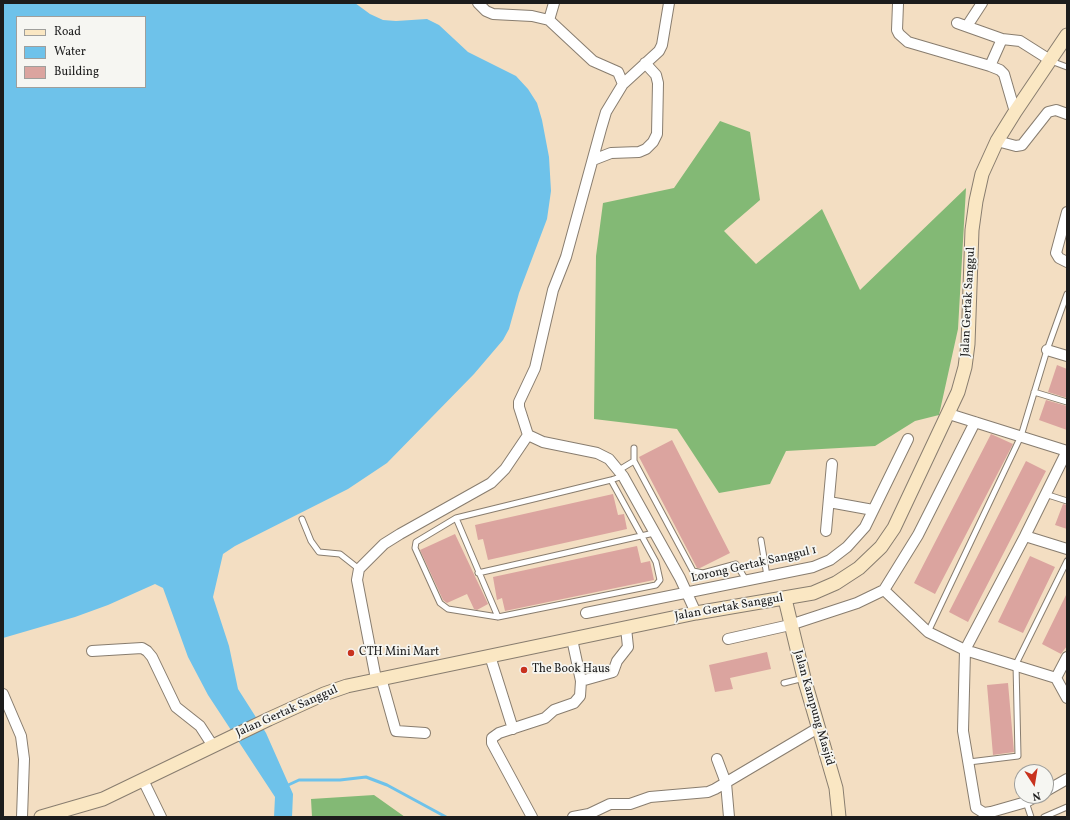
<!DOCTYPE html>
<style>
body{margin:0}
#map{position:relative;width:1070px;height:820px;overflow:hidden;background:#f3dec2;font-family:Vollkorn,serif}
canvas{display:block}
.frame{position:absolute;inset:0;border:4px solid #1c1c1c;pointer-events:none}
.legend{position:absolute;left:16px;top:16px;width:130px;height:72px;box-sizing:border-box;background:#f6f6f2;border:1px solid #9f9f9c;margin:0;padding:5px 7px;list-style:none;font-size:12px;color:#1c1c1c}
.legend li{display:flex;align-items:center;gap:8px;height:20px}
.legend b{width:20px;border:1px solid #9f9f9c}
.north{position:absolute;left:1014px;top:764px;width:40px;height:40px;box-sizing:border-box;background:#f6f6f2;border:1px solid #9f9f9c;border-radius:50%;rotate:168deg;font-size:11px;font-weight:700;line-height:16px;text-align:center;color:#1c1c1c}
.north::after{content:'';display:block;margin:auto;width:14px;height:18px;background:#c8321e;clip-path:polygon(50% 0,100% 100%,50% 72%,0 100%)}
</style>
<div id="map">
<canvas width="1070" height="820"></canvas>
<div class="frame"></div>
<ul class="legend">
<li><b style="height:5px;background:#fae7c3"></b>Road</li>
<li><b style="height:11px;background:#6ec2ea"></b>Water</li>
<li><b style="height:11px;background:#dba49f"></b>Building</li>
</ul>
<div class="north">N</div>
</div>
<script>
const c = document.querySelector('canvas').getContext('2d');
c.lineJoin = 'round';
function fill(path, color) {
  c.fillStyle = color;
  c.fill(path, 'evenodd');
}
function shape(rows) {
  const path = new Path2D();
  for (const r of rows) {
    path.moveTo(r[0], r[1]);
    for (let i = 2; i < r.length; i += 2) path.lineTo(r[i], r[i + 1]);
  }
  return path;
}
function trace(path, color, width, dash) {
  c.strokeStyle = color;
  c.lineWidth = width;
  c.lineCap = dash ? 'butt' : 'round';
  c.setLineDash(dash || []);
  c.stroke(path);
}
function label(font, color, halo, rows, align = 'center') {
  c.font = font + ' Vollkorn,serif';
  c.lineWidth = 3.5;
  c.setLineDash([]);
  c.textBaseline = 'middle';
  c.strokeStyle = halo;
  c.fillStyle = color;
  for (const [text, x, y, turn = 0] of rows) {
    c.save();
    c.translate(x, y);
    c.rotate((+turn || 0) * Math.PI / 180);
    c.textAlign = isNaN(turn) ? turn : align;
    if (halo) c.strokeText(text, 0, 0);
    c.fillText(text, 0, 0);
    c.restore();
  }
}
fill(shape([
 [720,121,750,132,760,200,724,231,756,264,822,209,860,290,966,188,958,329,939,415,915,421,875,446,786,451,770,484,719,493,677,429,594,419,596,256,603,203,674,188],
 [374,795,405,817,312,817,311,799]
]), '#83b975');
fill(shape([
 [3,3,355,3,370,14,383,20,396,21,427,19,439,25,468,52,516,76,528,89,537,103,542,120,549,157,551,191,547,219,519,293,509,329,503,340,474,374,387,463,348,489,235,546,223,554,213,597,229,646,238,689,266,733,293,794,292,817,274,817,275,797,208,695,188,657,163,588,155,584,108,605,75,617,3,638],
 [17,17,145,17,145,87,17,87]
]), '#6ec2ea');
trace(shape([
 [286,786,299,780,340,780,366,777,387,785,446,817]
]), '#6ec2ea', 3);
fill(shape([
 [1057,365,1067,369,1067,398,1048,392],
 [1046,400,1067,406,1067,430,1039,420],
 [991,434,1013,444,935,594,914,583],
 [672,440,730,553,700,568,697,568,639,457],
 [1026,461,1046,471,968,622,949,612],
 [613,494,618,515,624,514,627,529,488,560,483,539,478,540,475,525],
 [1063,504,1067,505,1067,529,1055,525],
 [455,534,488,604,477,610,474,609,467,594,447,603,443,600,420,550],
 [637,546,641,563,650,561,654,580,505,611,502,598,497,600,493,577],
 [1030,556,1055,567,1023,633,998,622],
 [1067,593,1067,646,1061,654,1042,644],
 [767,652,771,669,730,678,733,689,715,692,709,665],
 [1008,683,1014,752,993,755,987,685]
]), '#dba49f');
const lane = shape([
 [1051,61,1067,67],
 [1034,392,1067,402],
 [634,448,634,461,693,571,703,573,736,564,746,580],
 [619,470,634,461],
 [611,480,656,562,660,580,656,585,498,617,448,609,440,603,415,548,416,542,456,518,611,480,623,476],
 [1045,494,1067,501],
 [456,518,498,617],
 [302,519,311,541,319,552,340,554,359,569],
 [761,540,767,576],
 [478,573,654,533],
 [928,632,1021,436,1047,350,1067,294],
 [784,683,804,678],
 [969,762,1018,756,1016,664,1067,561],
 [1026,802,1031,817],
 [1044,817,1067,807]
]);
const street = shape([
 [478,3,486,11,493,14,532,16,549,20,593,61,618,72,623,84],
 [898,4,897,30,899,34,908,42,990,66],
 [549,20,554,3],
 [957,23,1002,39,1020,41,1050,60],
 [967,26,982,3],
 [1002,39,990,66,1000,70,1004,74,1015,112],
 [997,141,1016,146,1022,145,1048,112,1056,110,1067,114],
 [593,160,611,153,639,152,646,149,653,142,657,134,658,83,656,75,645,63],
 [1067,212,1056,253,1059,258,1067,262],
 [1047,350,1067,356],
 [949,414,1067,451],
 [528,435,519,407,519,402,535,368,553,290,566,257,601,129,606,112,623,84,659,51,662,45,669,3],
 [528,435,543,442,597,453,609,459,623,476,680,578,696,613],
 [829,502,873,510],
 [826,531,832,464],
 [1025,536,1067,549],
 [884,590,918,535,975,422],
 [586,613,813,567,830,560,847,547,865,527,908,439],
 [572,639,581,681],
 [728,639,790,625,857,603,884,590,928,632,965,650,1056,678,1067,698],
 [92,651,142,648,147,651,152,657,176,707,200,726,213,746],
 [490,656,513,729],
 [381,678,395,728,396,731,425,733],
 [1056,678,1067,657],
 [376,679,357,580,359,569,384,544,400,534,491,483,505,469,528,435],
 [3,694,21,736,24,759,22,817],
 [717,759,726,783,729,817],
 [143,780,161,817],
 [1046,791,1067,779],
 [1037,796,1026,802,991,812,984,813,976,808,963,731,965,650,1025,536,1067,451],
 [532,817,492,743,492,738,499,733,545,718,554,710,574,703,580,696,581,681,613,672,617,661,628,647,626,628],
 [573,817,589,814,610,804,630,804,650,797,708,792,715,789,818,728]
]);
const secondary = shape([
 [785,599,804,678,836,788,839,817],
 [41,817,103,799,269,719,324,694,347,686,696,613,813,593,836,583,859,568,881,547,894,528,958,392,965,367,968,344,972,230,976,201,982,174,997,141,1015,112,1067,35]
]);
trace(lane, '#887d6f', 7);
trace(street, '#887d6f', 12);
trace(secondary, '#887d6f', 15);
trace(lane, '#fff', 5);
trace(street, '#fff', 10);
trace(secondary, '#fae7c3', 13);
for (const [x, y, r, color] of [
 [351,653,4,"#c8321e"],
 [524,670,4,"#c8321e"]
]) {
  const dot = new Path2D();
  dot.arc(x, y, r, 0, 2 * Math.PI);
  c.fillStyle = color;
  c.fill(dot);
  trace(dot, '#f6f6f2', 1.5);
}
label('12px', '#1c1c1c', '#f6f6f2', [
 ["Jalan Gertak Sanggul",969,302,-87],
 ["Lorong Gertak Sanggul 1",754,565,-13],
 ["Jalan Gertak Sanggul",729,608,-10],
 ["Jalan Kampung Masjid",813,708,74],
 ["Jalan Gertak Sanggul",287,712,-24]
]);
label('12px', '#1c1c1c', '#f6f6f2', [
 ["CTH Mini Mart",359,653],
 ["The Book Haus",532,670]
], 'left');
</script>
